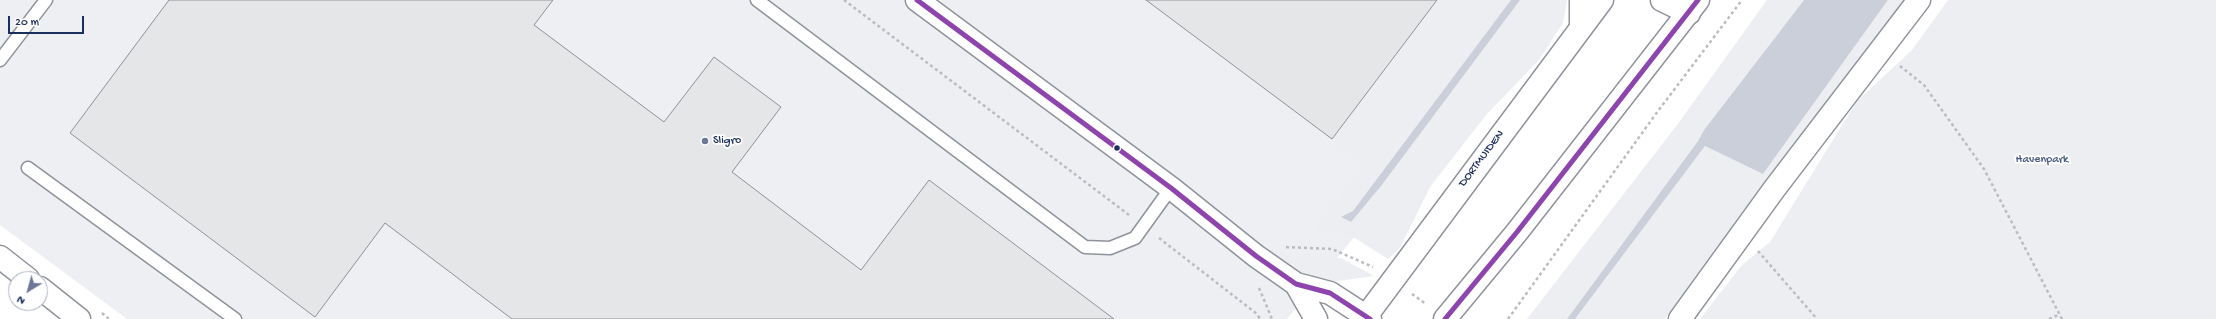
<!DOCTYPE html>
<style>
body{margin:0}
#map{position:relative;width:2216px;height:319px;overflow:hidden;background:#fff;font-family:"Gochi Hand",sans-serif}
canvas{display:block}
.north{position:absolute;left:8px;top:271px;width:40px;height:40px;box-sizing:border-box;background:#fff;border:1px solid #a4acbf;border-radius:50%;rotate:217deg;font-size:11px;font-weight:700;line-height:16px;text-align:center;color:#1b2f5e}
.north::after{content:'';display:block;margin:auto;width:14px;height:18px;background:#6b7896;clip-path:polygon(50% 0,100% 100%,50% 72%,0 100%)}
.scale{position:absolute;left:8px;top:16px;width:76px;height:18px;box-sizing:border-box;border:2px solid #1b2f5e;border-top:0;padding-left:5px;font-size:12px;line-height:14px;white-space:nowrap;color:#1b2f5e;-webkit-text-stroke:3px #fff;paint-order:stroke}
</style>
<div id="map">
<canvas width="2216" height="319"></canvas>
<div class="north">N</div>
<div class="scale">20 m</div>
</div>
<script>
const c = document.querySelector('canvas').getContext('2d');
c.lineJoin = 'round';
function fill(path, color) {
  c.fillStyle = color;
  c.fill(path, 'evenodd');
}
function shape(rows) {
  const path = new Path2D();
  for (const r of rows) {
    path.moveTo(r[0], r[1]);
    for (let i = 2; i < r.length; i += 2) path.lineTo(r[i], r[i + 1]);
  }
  return path;
}
function trace(path, color, width, dash) {
  c.strokeStyle = color;
  c.lineWidth = width;
  c.lineCap = dash ? 'butt' : 'round';
  c.setLineDash(dash || []);
  c.stroke(path);
}
function label(font, color, halo, rows, align = 'center') {
  c.font = font + ' "Gochi Hand",sans-serif';
  c.lineWidth = 3.5;
  c.setLineDash([]);
  c.textBaseline = 'middle';
  c.strokeStyle = halo;
  c.fillStyle = color;
  for (const [text, x, y, turn = 0] of rows) {
    c.save();
    c.translate(x, y);
    c.rotate((+turn || 0) * Math.PI / 180);
    c.textAlign = isNaN(turn) ? turn : align;
    if (halo) c.strokeText(text, 0, 0);
    c.fillText(text, 0, 0);
    c.restore();
  }
}
fill(shape([
 [0,0,1548,0,1287,319,127,319,0,225]
]), '#edeff3');
fill(shape([
 [1437,0,1511,0,1353,211,1342,217,1345,220,1351,221,1381,186,1520,0,1567,0,1563,23,1539,60,1487,114,1430,187,1400,248,1388,259,1355,238,1338,232,1312,233,1363,166,1332,139],
 [1767,0,1804,0,1704,130,1698,141,1567,319,1527,319,1677,125],
 [1888,0,1906,0,1665,319,1575,319,1705,146,1763,174],
 [1948,0,2216,0,2216,319,1700,319,1741,266,1770,242,1857,101,1912,50],
 [1279,254,1341,258,1374,276,1332,282,1309,275]
]), '#edeef2');
fill(shape([
 [1511,0,1520,0,1381,186,1351,222,1341,217,1353,211],
 [1804,0,1888,0,1763,174,1705,146,1575,319,1567,319,1698,141,1704,130]
]), '#cbcfda');
const building = shape([
 [169,0,553,0,534,25,664,122,714,57,781,107,732,172,861,270,929,180,1114,319,512,319,385,223,315,317,70,133,169,0],
 [1146,0,1437,0,1332,139,1146,0]
]);
fill(building, '#e5e6e8');
trace(building, '#8e929a', 1);
const lane = shape([
 [757,0,1085,247,1110,248,1135,238,1171,188],
 [0,60,46,0],
 [28,168,235,319]
]);
const street = shape([
 [917,0,1171,188,1256,256,1296,284,1330,293,1370,319],
 [0,257,28,279],
 [1296,284,1316,319],
 [40,288,79,319],
 [1680,319,1775,188,1919,0]
]);
const primary = shape([
 [1364,319,1602,0],
 [1445,319,1517,232,1698,0]
]);
const highway = shape([
 [1581,0,1581,27],
 [1662,0,1689,13]
]);
trace(lane, '#8e929a', 15);
trace(street, '#8e929a', 25);
trace(primary, '#8e929a', 25);
trace(highway, '#8e929a', 25);
trace(shape([
 [844,0,1129,215],
 [1900,66,1924,85,1984,169,2062,319],
 [1159,238,1257,314,1260,319],
 [1286,247,1332,249,1373,267],
 [1758,251,1817,319],
 [1259,288,1272,319],
 [1412,294,1426,304],
 [102,313,109,319],
 [1508,319,1658,111,1742,0],
 [2049,319,2060,314]
]), '#b9bcc1', 2.5, [3, 3]);
trace(lane, '#fff', 12);
trace(street, '#fff', 22);
trace(primary, '#fff', 22);
trace(highway, '#fff', 22);
trace(shape([
 [917,0,1171,188,1256,256,1296,284,1330,293,1370,319],
 [1445,319,1517,232,1698,0]
]), '#8e44ad', 5);
for (const [x, y, r, color] of [
 [705,141,4,"#6b7896"],
 [1117,148,3.5,"#1b2f5e"]
]) {
  const dot = new Path2D();
  dot.arc(x, y, r, 0, 2 * Math.PI);
  c.fillStyle = color;
  c.fill(dot);
  trace(dot, '#fff', 1.5);
}
label('12px', '#1b2f5e', '#fff', [
 ["Sligro",713,141]
], 'left');
label('12px', '#1b2f5e', '#fff', [
 ["DORTMUIDEN",1482,159,-53]
]);
label('12px', '#4c5c80', '#fff', [
 ["Havenpark",2042,160]
]);
</script>
